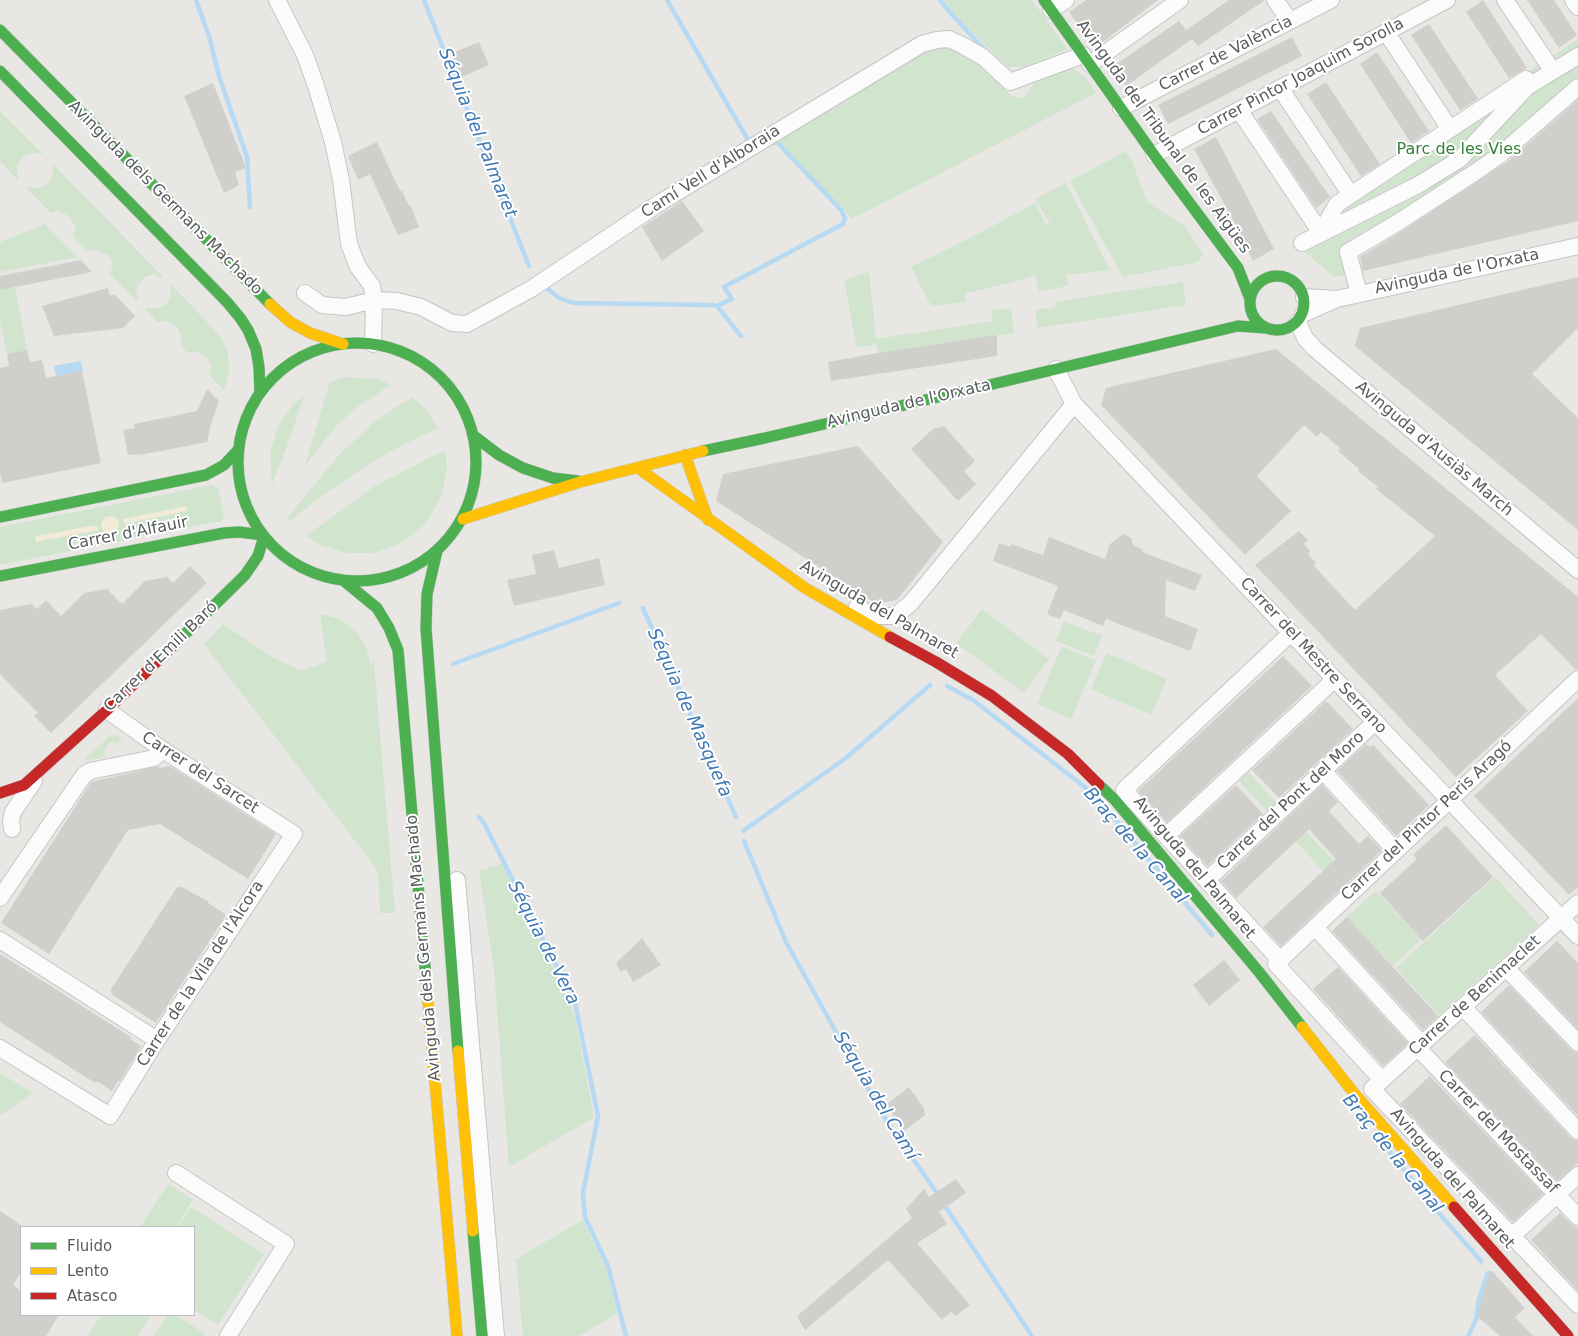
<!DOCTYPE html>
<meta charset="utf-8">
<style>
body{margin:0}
#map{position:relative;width:1578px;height:1336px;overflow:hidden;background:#e8e7e3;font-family:"DejaVu Sans",sans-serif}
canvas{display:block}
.legend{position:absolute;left:20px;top:1226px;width:175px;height:90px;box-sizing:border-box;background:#fff;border:1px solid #bcbebf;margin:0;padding:6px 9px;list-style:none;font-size:15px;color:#585c60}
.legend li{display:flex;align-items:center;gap:10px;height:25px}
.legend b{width:25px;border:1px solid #bcbebf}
</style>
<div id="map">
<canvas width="1578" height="1336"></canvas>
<ul class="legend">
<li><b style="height:6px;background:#4caf50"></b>Fluido</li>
<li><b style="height:6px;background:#ffc107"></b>Lento</li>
<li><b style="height:6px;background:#c62828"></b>Atasco</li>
</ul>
</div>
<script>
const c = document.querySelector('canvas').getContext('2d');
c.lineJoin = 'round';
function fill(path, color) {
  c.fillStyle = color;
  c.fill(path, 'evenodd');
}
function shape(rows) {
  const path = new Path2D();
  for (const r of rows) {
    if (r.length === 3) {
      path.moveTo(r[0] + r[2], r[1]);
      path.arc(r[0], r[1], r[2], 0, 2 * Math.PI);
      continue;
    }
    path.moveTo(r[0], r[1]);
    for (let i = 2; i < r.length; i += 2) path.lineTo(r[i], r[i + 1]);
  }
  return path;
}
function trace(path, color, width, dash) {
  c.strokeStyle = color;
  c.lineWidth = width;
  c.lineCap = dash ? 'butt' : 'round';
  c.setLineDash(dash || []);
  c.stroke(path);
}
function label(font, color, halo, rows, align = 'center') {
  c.font = font + ' "DejaVu Sans",sans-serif';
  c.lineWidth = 4;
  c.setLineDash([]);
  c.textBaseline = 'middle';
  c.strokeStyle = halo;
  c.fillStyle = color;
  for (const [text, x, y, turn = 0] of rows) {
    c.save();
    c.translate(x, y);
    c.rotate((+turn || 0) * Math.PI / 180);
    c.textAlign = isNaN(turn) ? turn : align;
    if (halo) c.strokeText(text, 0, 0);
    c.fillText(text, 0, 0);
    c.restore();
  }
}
fill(shape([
 [944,0,1032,0,1067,49,1024,67,1008,67,961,21],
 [1578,39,1578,86,1474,173,1344,248,1349,275,1334,277,1306,253,1298,237,1317,227,1432,135],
 [945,45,967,55,1013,97,1024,98,1035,82,1072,67,1087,79,1096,93,852,219,778,141,918,54],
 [0,111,43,154,32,153,22,157,17,167,18,178,17,179,0,161],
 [1126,151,1132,161,1147,202,1185,226,1203,254,1198,262,1123,277,1070,181],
 [52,163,162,276,161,278,155,274,144,277,137,287,136,292,138,299,136,300,110,274,113,264,109,256,100,251,95,250,88,251,73,236,76,228,70,217,59,211,51,213,27,188,28,187,39,188,49,183,53,173],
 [1066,183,1110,270,1067,275,1068,286,1039,291,1035,275,1006,284,965,293,966,302,931,306,911,267,980,233,1035,203,1046,224,1050,223,1035,199],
 [45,224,78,257,0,272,0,242],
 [869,272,876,339,993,321,991,310,1011,308,1014,333,878,353,876,344,857,348,844,280],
 [1183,282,1186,305,1038,328,1035,310,1055,307,1055,302],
 [170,284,212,327,223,341,227,351,229,362,229,373,224,390,209,375,212,365,207,358,199,352,187,352,180,345,182,337,176,326,165,320,160,322,157,322,145,309,146,308,157,309,167,304,171,294],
 [15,287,27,350,7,354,0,321,0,290],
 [346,377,377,379,391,385,357,407,338,424,305,465,330,382],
 [304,396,286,449,272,484,270,453,278,426,294,403],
 [413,397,428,411,438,428,400,446,369,464,318,499,290,521,288,517,338,456,373,423,395,408],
 [445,450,447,468,441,498,425,524,401,543,374,553,347,553,320,545,306,536,373,487],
 [212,485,218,489,224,516,221,521,0,565,0,527],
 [982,609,1049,659,1024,693,956,643],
 [320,614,340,619,355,630,366,646,370,663,374,663,395,913,380,913,378,872,375,867,204,644,223,624,272,657,301,671,327,662],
 [1064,621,1102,636,1094,656,1056,641],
 [1062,646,1096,661,1071,719,1037,704],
 [1107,653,1167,679,1151,715,1091,689],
 [111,735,116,735,122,739,118,743,112,742,108,744,105,748,105,757,87,760,85,759],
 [1248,772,1278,804,1269,813,1239,781],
 [1290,815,1350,878,1339,887,1280,825],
 [502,864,567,997,575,1018,594,1117,509,1167,494,970,479,870],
 [1495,877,1539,925,1439,1015,1396,968],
 [1376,891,1421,939,1393,966,1347,917],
 [0,1073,33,1093,0,1116],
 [168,1184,193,1199,176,1227,140,1227],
 [191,1207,264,1254,218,1325,194,1309,194,1227,177,1227],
 [583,1220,606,1268,617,1314,579,1336,523,1336,516,1259],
 [101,1315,151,1315,138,1336,88,1336],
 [168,1315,176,1315,205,1334,204,1336,154,1336]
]), '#d0e4ce');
fill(shape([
 [186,506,187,511,124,524,123,519],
 [110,525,9],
 [97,525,98,530,36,542,35,536]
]), '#f1ebd7');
fill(shape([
 [81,361,83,372,82,371,56,376,54,366]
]), '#b6d9f4');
trace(shape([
 [196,0,209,36,219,76,247,157,250,207],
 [424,0,529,266],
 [667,0,748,140],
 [940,0,955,18,988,53],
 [548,289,559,298,573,303,712,305,717,306,741,336],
 [717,306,732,299,724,287,843,224,845,218,841,210,777,142,773,143],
 [643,608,736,817],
 [453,664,619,603],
 [947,686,973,700,1091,792],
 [1098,799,1212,935],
 [479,817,484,823,575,1003,598,1116,583,1193,585,1217,608,1266,626,1336],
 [743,831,846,758,930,685],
 [744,841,786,942,851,1059,888,1123,939,1196],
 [1382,1142,1437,1211,1481,1261],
 [943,1203,1032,1336],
 [1468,1336,1476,1320,1479,1299,1488,1273]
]), '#b6d9f4', 4.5);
fill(shape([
 [1086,0,1158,0,1095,48,1069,12],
 [1229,0,1265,0,1198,46,1192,39,1126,86,1112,67,1179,21,1186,30],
 [1483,0,1527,68,1509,78,1466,12],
 [1527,0,1554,0,1577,35,1559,48],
 [1429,24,1478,99,1460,110,1411,35],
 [1292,37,1302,56,1168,124,1158,105],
 [479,42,489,65,462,77,452,53],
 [1377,52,1429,131,1411,143,1360,64],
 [1326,82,1380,164,1361,176,1307,94],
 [213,83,246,168,235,172,239,185,224,193,184,96],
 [1578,100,1578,221,1363,271,1360,257,1402,231,1506,163],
 [1271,111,1330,197,1316,208,1257,119],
 [1216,137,1274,249,1253,261,1230,214,1194,149],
 [377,142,400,191,402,191,409,206,411,206,419,227,398,235,370,174,358,180,348,156],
 [682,201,704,231,662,261,642,227],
 [81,260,92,272,0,290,0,276],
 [1578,277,1578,328,1532,374,1578,418,1578,530,1355,346,1360,328],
 [108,288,110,296,114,294,135,316,123,328,54,336,42,306],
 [997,335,997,356,831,381,828,362,878,353],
 [1276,349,1578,597,1578,669,1575,669,1541,634,1495,675,1528,711,1456,777,1255,565,1299,531,1308,540,1304,544,1310,551,1308,554,1316,563,1314,566,1355,610,1435,536,1376,489,1378,487,1358,471,1359,469,1338,451,1340,448,1321,432,1317,437,1304,425,1257,476,1291,511,1245,555,1101,405,1106,388],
 [27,350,30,362,42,360,46,378,82,371,101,463,2,483,0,473,0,368,9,366,7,354],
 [207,389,219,401,211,424,207,442,140,455,140,454,128,455,123,430,135,428,134,424,197,411],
 [944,426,975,461,964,471,976,484,958,501,911,449,933,429],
 [858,446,943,542,897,600,877,604,716,501,723,474],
 [1123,534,1131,538,1133,545,1143,550,1142,552,1202,575,1195,591,1166,580,1165,616,1198,629,1190,651,1106,619,1103,626,1064,610,1060,619,1047,614,1058,586,993,561,999,543,1010,547,1011,544,1043,555,1049,537,1105,559,1110,544],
 [554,550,559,568,599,558,605,585,514,606,507,580,536,574,532,555],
 [190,566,207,583,51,733,34,716,38,713,0,674,0,610,32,604,37,609,46,600,61,616,84,593,107,589,122,604,145,581,167,577,173,583],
 [1283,656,1312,686,1167,822,1138,791],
 [1578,698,1578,887,1569,895,1474,796],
 [1326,701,1353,729,1279,798,1252,770],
 [1366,744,1370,747,1373,745,1429,805,1396,836,1337,771],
 [159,766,159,768,170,766,276,834,248,879,160,824,128,830,49,954,1,923,91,782],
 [1236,785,1263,814,1207,866,1180,836],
 [1322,785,1338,802,1329,811,1359,844,1368,836,1382,850,1281,946,1263,927,1336,859,1309,829,1236,898,1221,881],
 [1446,825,1493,877,1423,941,1380,893,1417,859,1413,855],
 [180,886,209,902,208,903,225,914,225,917,156,1023,111,994,112,993,110,991,177,887,179,888],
 [1347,917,1438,1016,1423,1030,1332,931],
 [642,938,661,965,633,982,626,969,621,972,616,963],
 [1557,941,1578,963,1578,1029,1524,972],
 [0,954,131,1037,130,1039,141,1046,120,1081,119,1080,112,1091,97,1081,96,1083,87,1078,0,1022],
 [1224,960,1240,980,1209,1006,1193,985],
 [1338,967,1408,1043,1383,1066,1313,989],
 [1509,985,1571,1050,1578,1053,1578,1116,1481,1012],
 [1475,1035,1571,1138,1578,1141,1578,1163,1557,1181,1445,1062],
 [1430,1076,1543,1194,1513,1222,1400,1104],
 [909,1087,924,1108,925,1115,903,1132,887,1104],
 [956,1179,966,1193,939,1212,947,1224,917,1243,970,1305,956,1316,951,1312,942,1320,888,1260,805,1330,797,1316,912,1218,906,1209,924,1189,929,1197],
 [0,1211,21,1225,21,1272,13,1285,21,1291,21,1315,59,1315,46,1336,0,1336],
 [1560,1213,1571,1224,1578,1228,1578,1291,1531,1240],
 [1490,1271,1492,1271,1525,1308,1515,1317,1533,1336,1500,1336,1478,1317,1480,1303]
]), '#d0cfcc');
const street = shape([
 [277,0,305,55,316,86,333,142,341,180,349,244,358,267,372,286,374,300,373,344],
 [1275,0,1290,21],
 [1505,0,1548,64],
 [1573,0,1578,7],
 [1051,10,1066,0],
 [1386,32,1450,129],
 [1090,64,1180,0],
 [1280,88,1351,195],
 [1121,108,1331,0],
 [1239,110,1321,233],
 [1154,155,1447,0],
 [1320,234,1337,204,1526,79],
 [1302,243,1418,185,1460,159,1527,87,1578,56],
 [305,293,322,305,346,307,374,300,397,301,421,307,452,323,467,324,531,289,661,202,922,44,937,40,949,39,962,45,983,57,1010,82,1083,55],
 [1359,294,1348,252,1397,223,1474,173,1500,155,1578,87],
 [1304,297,1335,299],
 [1303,314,1337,299,1578,246],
 [1298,322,1305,338,1315,349,1578,570],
 [1056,369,1074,404,1578,936],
 [857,607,874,616,895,616,911,603,1074,404],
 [1323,771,1396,851],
 [12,829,11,821,13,812,34,781],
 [1166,836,1335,679],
 [457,880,496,1336],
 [1207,880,1375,722],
 [0,898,84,775,90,771,154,758,163,750],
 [1578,903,1372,1089,1578,1305],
 [1315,927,1422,1044],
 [0,940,157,1040],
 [1280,960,1124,790,1291,633],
 [1506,968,1578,1043],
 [1463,1007,1578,1131],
 [0,1048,110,1116,157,1040,294,834,163,750,107,710],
 [1418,1048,1578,1217],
 [1382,1080,1276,964,1578,679],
 [176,1173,286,1244,228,1336],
 [1512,1236,1578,1175]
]);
const fast = shape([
 [1044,0,1154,155,1238,268,1250,299],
 [0,30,270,304],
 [0,71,227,302,241,319,248,330,256,349,259,367,260,393],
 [1277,303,27],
 [357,462,119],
 [474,436,499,455,523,468,553,478,578,481],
 [703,451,765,438,1238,326,1265,328],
 [0,517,206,475,224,465,239,449],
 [437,551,427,594,426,628,458,1051],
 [0,576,224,533,239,532,263,535],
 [344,581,377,608,389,628,398,650,427,990],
 [180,639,245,575,258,556,264,536],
 [1099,785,1114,799,1259,972,1302,1027],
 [473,1231,482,1336]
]);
const slow = shape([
 [270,304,290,322,310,333,343,344],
 [685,455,708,520],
 [638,468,805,588,890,637],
 [463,519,580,482,703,451],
 [427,990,457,1336],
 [1302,1027,1353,1092,1454,1207],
 [458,1051,473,1231]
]);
const jam = shape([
 [890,637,936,662,992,696,1068,754,1099,785],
 [0,793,24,785,107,710,180,639],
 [1454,1207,1568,1336]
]);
trace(street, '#c5c5c5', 18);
trace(fast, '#c5c6c6', 12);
trace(slow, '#c5c6c6', 12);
trace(jam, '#c5c6c6', 12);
trace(street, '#fcfbfb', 16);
trace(fast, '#4caf50', 11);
trace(slow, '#ffc107', 11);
trace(jam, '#c62828', 11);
label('16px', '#585c60', '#fff', [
 ["Carrer de València",1226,54,-27],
 ["Carrer Pintor Joaquim Sorolla",1301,77,-28],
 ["Avinguda del Tribunal de les Aigües",1163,137,54],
 ["Camí Vell d'Alboraia",711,172,-32],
 ["Avinguda dels Germans Machado",165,198,45],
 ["Avinguda de l'Orxata",1457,272,-12],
 ["Avinguda de l'Orxata",909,404,-13],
 ["Avinguda d'Ausiàs March",1434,449,40],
 ["Carrer d'Alfauir",128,534,-11],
 ["Avinguda del Palmaret",879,610,30],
 ["Carrer del Mestre Serrano",1313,656,47],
 ["Carrer d'Emili Baró",161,657,-44],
 ["Carrer del Sarcet",200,773,33],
 ["Carrer del Pont del Moro",1291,801,-43],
 ["Carrer del Pintor Peris Aragó",1427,821,-43],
 ["Avinguda del Palmaret",1194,868,50],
 ["Avinguda dels Germans Machado",424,948,-95],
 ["Carrer de la Vila de l'Alcora",201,974,-57],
 ["Carrer de Benimaclet",1475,996,-42],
 ["Carrer del Mostassaf",1498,1132,46],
 ["Avinguda del Palmaret",1452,1179,49]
]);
label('16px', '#37803b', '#fff', [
 ["Parc de les Vies",1459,150]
]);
label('italic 18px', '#4179b3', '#fff', [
 ["Séquia del Palmaret",477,133,68],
 ["Séquia de Masquefa",689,713,66],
 ["Braç de la Canal",1135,846,49],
 ["Séquia de Vera",543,943,63],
 ["Séquia del Camí",875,1096,59],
 ["Braç de la Canal",1392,1154,51]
]);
</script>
